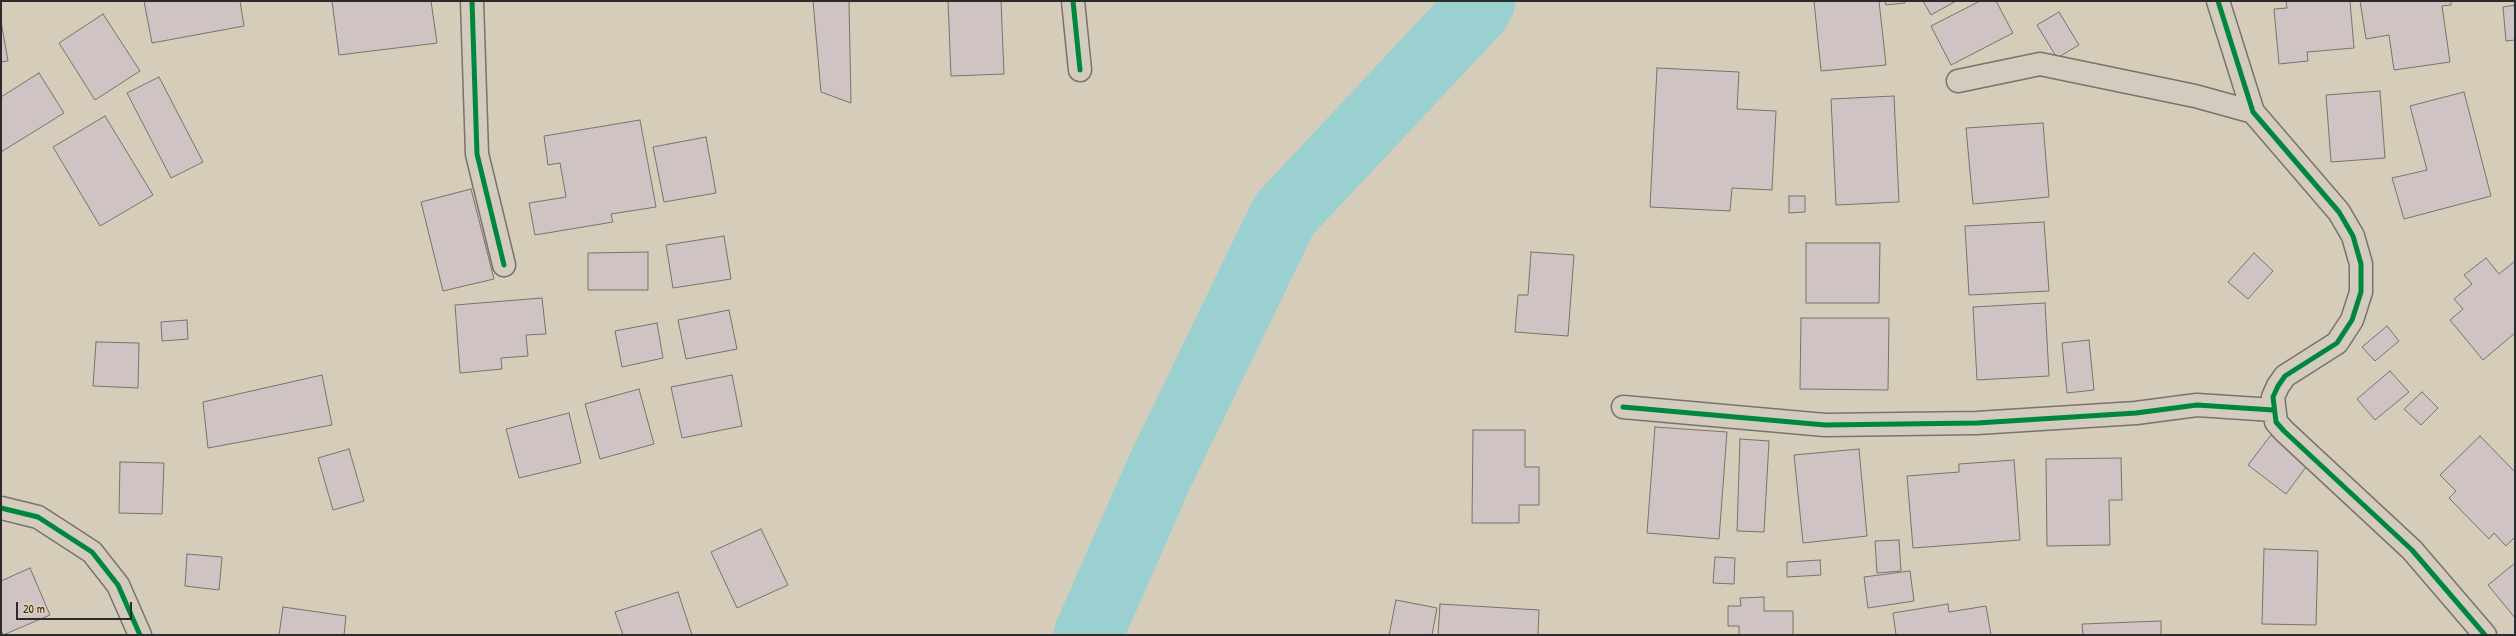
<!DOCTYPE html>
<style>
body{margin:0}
#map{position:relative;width:2516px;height:636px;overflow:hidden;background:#d6ccba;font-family:"Patrick Hand",sans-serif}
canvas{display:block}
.frame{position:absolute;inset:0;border:2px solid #2b2b2b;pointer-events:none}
.scale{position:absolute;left:16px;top:602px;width:116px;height:18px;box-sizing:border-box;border:2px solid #2b2b2b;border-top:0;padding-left:5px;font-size:12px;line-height:14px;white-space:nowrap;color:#2b2b2b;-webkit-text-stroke:3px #e2d0ae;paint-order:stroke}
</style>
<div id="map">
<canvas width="2516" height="636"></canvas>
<div class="frame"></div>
<div class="scale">20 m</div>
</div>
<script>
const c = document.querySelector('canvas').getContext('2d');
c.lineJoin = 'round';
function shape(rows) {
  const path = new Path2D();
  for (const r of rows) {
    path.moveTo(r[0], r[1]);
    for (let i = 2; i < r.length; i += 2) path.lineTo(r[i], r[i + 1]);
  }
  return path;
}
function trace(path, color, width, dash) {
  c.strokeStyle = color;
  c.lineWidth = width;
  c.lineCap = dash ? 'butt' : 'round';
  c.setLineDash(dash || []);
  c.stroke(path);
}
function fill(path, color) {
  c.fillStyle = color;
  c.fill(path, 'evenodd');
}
trace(shape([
 [1088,635,1160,471,1284,215,1476,10,1481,1]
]), '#9ad0d0', 69);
const building = shape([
 [144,1,240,1,244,26,152,43,144,1],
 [332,1,431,1,437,43,339,55,332,1],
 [813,1,849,1,851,103,821,92,813,1],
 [948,1,1001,1,1004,74,951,76,948,1],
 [1814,1,1879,1,1886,65,1821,71,1814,1],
 [1885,1,1904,1,1905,3,1886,5,1885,1],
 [1923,1,1956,1,1931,15,1923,1],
 [1980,1,1996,1,2013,33,1951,65,1931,26,1980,1],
 [2286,1,2350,1,2354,48,2307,52,2308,61,2279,64,2274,9,2287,8,2286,1],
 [2360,1,2451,1,2451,5,2442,6,2450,62,2394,70,2389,35,2366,39,2360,1],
 [2515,5,2515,40,2506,41,2503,7,2515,5],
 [2059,12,2079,45,2057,58,2037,25,2059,12],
 [103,14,140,71,95,100,59,43,103,14],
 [1,21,8,61,1,62,1,21],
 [1657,68,1739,72,1737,109,1776,111,1772,190,1732,188,1730,211,1650,207,1657,68],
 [39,73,64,113,1,152,1,97,39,73],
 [159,77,203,162,171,178,127,93,159,77],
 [2380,91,2385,158,2331,162,2326,95,2380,91],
 [2464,92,2491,196,2404,219,2392,178,2427,170,2410,106,2464,92],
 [1894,96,1899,202,1836,205,1831,99,1894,96],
 [105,116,153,195,100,226,53,147,105,116],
 [640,120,656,207,611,214,613,222,535,235,529,203,566,197,560,163,548,165,544,136,640,120],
 [2043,123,2049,197,1973,204,1966,128,2043,123],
 [706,137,716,193,664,202,653,147,706,137],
 [471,189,494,279,443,291,421,202,471,189],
 [1789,196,1805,196,1805,212,1789,213,1789,196],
 [2044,222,2049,291,1969,295,1965,226,2044,222],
 [724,236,731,279,673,288,666,245,724,236],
 [1806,243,1880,243,1879,303,1806,303,1806,243],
 [648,252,648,290,588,290,588,253,648,252],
 [1531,252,1574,255,1568,336,1515,332,1518,295,1528,295,1531,252],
 [2254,253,2273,271,2248,299,2228,282,2254,253],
 [2486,258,2499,274,2515,261,2515,333,2483,360,2450,320,2463,309,2454,299,2472,284,2464,275,2486,258],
 [542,298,546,334,526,335,528,356,501,358,502,369,460,373,455,305,542,298],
 [2045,303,2049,376,1977,380,1973,307,2045,303],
 [729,310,737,349,686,359,678,320,729,310],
 [1801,318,1889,318,1888,390,1800,389,1801,318],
 [187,320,188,339,162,341,161,322,187,320],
 [657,323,663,358,622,367,615,331,657,323],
 [2387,326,2399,341,2375,361,2362,347,2387,326],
 [2089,340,2094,390,2067,393,2062,343,2089,340],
 [96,342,139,343,138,388,93,386,96,342],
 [2390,371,2409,392,2375,420,2357,399,2390,371],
 [322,375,332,425,208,448,203,402,322,375],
 [732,375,742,426,682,438,671,387,732,375],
 [639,389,654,444,600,459,585,404,639,389],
 [2422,392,2438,408,2421,425,2404,409,2422,392],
 [569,413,581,463,519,478,506,429,569,413],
 [1655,427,1727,432,1719,539,1647,533,1655,427],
 [1473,430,1525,430,1525,467,1539,467,1539,505,1519,505,1519,523,1472,523,1473,430],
 [2271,435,2309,463,2286,494,2248,465,2271,435],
 [2480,436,2515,472,2515,537,2506,546,2494,533,2489,539,2449,498,2456,491,2440,475,2480,436],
 [1740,439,1769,441,1764,532,1737,531,1740,439],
 [349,449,364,501,333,510,318,458,349,449],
 [1859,449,1867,536,1803,543,1794,455,1859,449],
 [2121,458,2122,500,2109,500,2110,545,2047,546,2046,459,2121,458],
 [2014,460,2020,540,1913,548,1907,476,1959,472,1959,464,2014,460],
 [120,462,164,463,162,514,119,513,120,462],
 [761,529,788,585,737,608,711,552,761,529],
 [1899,540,1901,571,1877,573,1875,541,1899,540],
 [2264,549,2318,551,2316,625,2262,624,2264,549],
 [187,554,222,557,219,590,185,586,187,554],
 [1715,557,1735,558,1734,584,1713,583,1715,557],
 [1820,560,1821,575,1787,577,1787,562,1820,560],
 [2515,563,2515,618,2488,585,2515,563],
 [30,568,50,615,3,635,1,630,1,581,30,568],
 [1910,571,1914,601,1868,608,1864,577,1910,571],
 [678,592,692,635,623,635,615,612,678,592],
 [1764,597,1764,611,1793,611,1793,635,1739,635,1739,626,1728,626,1728,606,1741,606,1740,598,1764,597],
 [1396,600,1437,608,1432,635,1389,635,1396,600],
 [1440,604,1539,610,1538,635,1438,635,1440,604],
 [1948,604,1949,612,1986,606,1991,635,1896,635,1893,613,1948,604],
 [283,607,346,616,344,635,279,635,283,607],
 [2161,621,2161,635,2083,635,2082,624,2161,621]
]);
fill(building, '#cfc3c3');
trace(building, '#78736b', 1);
const minor = shape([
 [472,1,477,154,504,265],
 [1073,1,1080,70],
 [2218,1,2253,112,2339,212,2353,236,2361,264,2361,292,2352,320,2337,343,2285,376,2278,386,2273,397,2276,422,2284,431,2412,550,2485,635],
 [1958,81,2040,64,2195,96,2253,112],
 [1623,407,1825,425,1977,423,2136,413,2197,405,2273,410],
 [1,508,38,517,92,552,118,585,140,635]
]);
trace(minor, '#78736b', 25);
trace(minor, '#d2cbbe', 22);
trace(shape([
 [472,1,477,154,504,265],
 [1073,1,1080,70],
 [2218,1,2253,112,2339,212,2353,236,2361,264,2361,292,2352,320,2337,343,2285,376,2278,386,2273,397,2276,422,2284,431,2412,550,2485,635],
 [1623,407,1825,425,1977,423,2136,413,2197,405,2273,410],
 [1,508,38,517,92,552,118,585,140,635]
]), '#00873e', 5);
</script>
